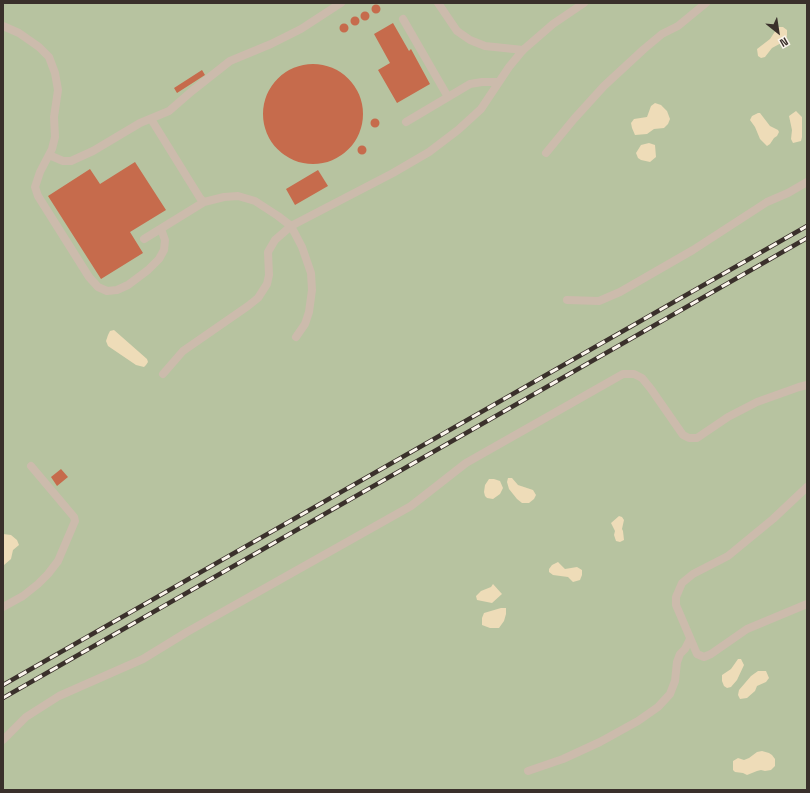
<!DOCTYPE html>
<style>
body{margin:0}
#map{position:relative;width:810px;height:793px;overflow:hidden;background:#f3ebe0;font-family:"Space Grotesk",sans-serif}
canvas{display:block}
.frame{position:absolute;inset:0;border:4px solid #3a302b;pointer-events:none}
.north{position:absolute;left:758px;top:12px;width:40px;height:40px;-webkit-text-stroke:3px #fbf5ed;paint-order:stroke;rotate:150deg;font-size:11px;font-weight:700;line-height:16px;text-align:center;color:#3a302b}
.north::after{content:'';display:block;margin:auto;width:14px;height:18px;background:#3a302b;clip-path:polygon(50% 0,100% 100%,50% 72%,0 100%)}
</style>
<div id="map">
<canvas width="810" height="793"></canvas>
<div class="frame"></div>
<div class="north">N</div>
</div>
<script>
const c = document.querySelector('canvas').getContext('2d');
c.lineJoin = 'round';
function fill(path, color) {
  c.fillStyle = color;
  c.fill(path, 'evenodd');
}
function shape(rows) {
  const path = new Path2D();
  for (const r of rows) {
    if (r.length === 3) {
      path.moveTo(r[0] + r[2], r[1]);
      path.arc(r[0], r[1], r[2], 0, 2 * Math.PI);
      continue;
    }
    path.moveTo(r[0], r[1]);
    for (let i = 2; i < r.length; i += 2) path.lineTo(r[i], r[i + 1]);
  }
  return path;
}
function trace(path, color, width, dash) {
  c.strokeStyle = color;
  c.lineWidth = width;
  c.lineCap = dash ? 'butt' : 'round';
  c.setLineDash(dash || []);
  c.stroke(path);
}
fill(shape([
 [3,3,807,3,807,790,3,790]
]), '#b7c3a0');
fill(shape([
 [778,27,783,27,787,30,787,36,785,41,772,48,765,57,761,58,758,56,757,49,770,39],
 [655,103,661,105,667,111,670,119,668,124,664,128,654,129,647,134,635,135,632,128,631,123,634,119,647,117,651,106],
 [796,111,802,117,802,137,801,141,793,143,791,139,792,130,789,116],
 [758,113,760,113,770,126,778,130,779,132,777,136,774,138,770,144,767,146,760,139,755,127,750,120,752,116],
 [649,143,655,145,656,157,650,162,641,160,638,158,636,153,641,145],
 [114,330,147,359,148,362,146,365,144,367,136,365,108,346,106,341,108,335,110,331],
 [508,478,512,478,518,485,533,490,536,495,534,499,529,503,522,503,517,499,509,489,507,482],
 [489,479,494,479,500,481,503,488,500,494,493,499,487,498,485,496,484,492,485,485],
 [619,516,622,517,624,520,622,529,623,531,624,540,620,542,616,541,614,535,615,531,611,523],
 [3,534,11,535,17,540,19,545,13,550,11,559,4,565],
 [558,562,565,569,577,567,582,570,582,575,580,580,573,582,568,577,553,575,549,572,549,569,552,565],
 [493,584,502,594,492,603,477,600,476,596,481,591,491,587],
 [501,608,506,608,506,614,504,621,499,628,490,628,482,625,482,618,484,613],
 [738,659,741,659,744,665,737,680,731,687,727,688,724,686,722,681,722,675,731,669],
 [758,671,766,671,769,678,766,682,757,686,755,691,747,698,740,699,738,695,739,690,751,676],
 [762,751,769,753,772,755,775,759,775,766,771,770,765,771,761,770,757,771,747,775,743,773,735,772,733,770,733,761,738,758,744,760,749,758,757,752]
]), '#eedcb8');
fill(shape([
 [376,9,4.5],
 [365,16,4.5],
 [355,21,4.5],
 [393,23,409,51,411,49,430,84,397,103,378,70,390,63,374,34],
 [344,28,4.5],
 [313,114,50],
 [202,70,205,75,177,93,174,88],
 [375,123,4.5],
 [362,150,4.5],
 [135,162,166,210,130,232,143,253,101,279,48,196,90,169,100,184],
 [318,170,328,186,295,205,286,189],
 [61,469,68,477,57,486,51,477]
]), '#c66b4c');
trace(shape([
 [438,3,457,31,470,40,485,46,523,50],
 [403,19,448,97],
 [3,26,19,33,39,47,49,57,55,73,58,90,54,117,55,137,52,149,40,172,35,187,38,196,89,277,98,287,107,291,117,290,128,285,148,270,159,259,164,250,165,240,161,229],
 [151,119,200,198,204,202],
 [406,122,470,84,482,82,498,82],
 [546,153,574,119,604,86,644,49,662,34,678,26,706,3],
 [49,155,63,161,71,161,93,151,140,123,169,111,192,91,230,61,271,44,301,29,341,3],
 [144,239,204,202,224,197,238,196,255,201,278,216,291,226,302,247,311,273,312,290,309,312,305,324,296,337],
 [567,300,599,301,620,292,693,250,767,202,788,193,807,182],
 [163,374,183,351,248,306,258,298,267,284,269,275,268,252,275,240,291,226,393,173,429,152,458,130,481,109,509,67,523,50,553,24,584,3],
 [807,487,773,519,728,556,693,574,682,583,676,597,676,605,697,654,704,657,711,654,747,629,807,604],
 [3,607,23,596,38,584,48,574,58,561,75,521,74,517,31,466],
 [3,740,26,717,59,696,143,659,187,632,411,506,466,463,623,374,634,374,642,378,651,389,683,435,689,438,697,438,728,417,757,402,799,387,807,385],
 [528,771,563,759,600,742,638,721,658,707,670,694,675,681,677,662,680,654,685,649,690,639]
]), '#ccbbac', 8);
const rail = shape([
 [3,685,807,226],
 [3,698,807,238]
]);
trace(rail, '#3a302b', 4.5);
trace(rail, '#fbf5ed', 3, [9]);
</script>
